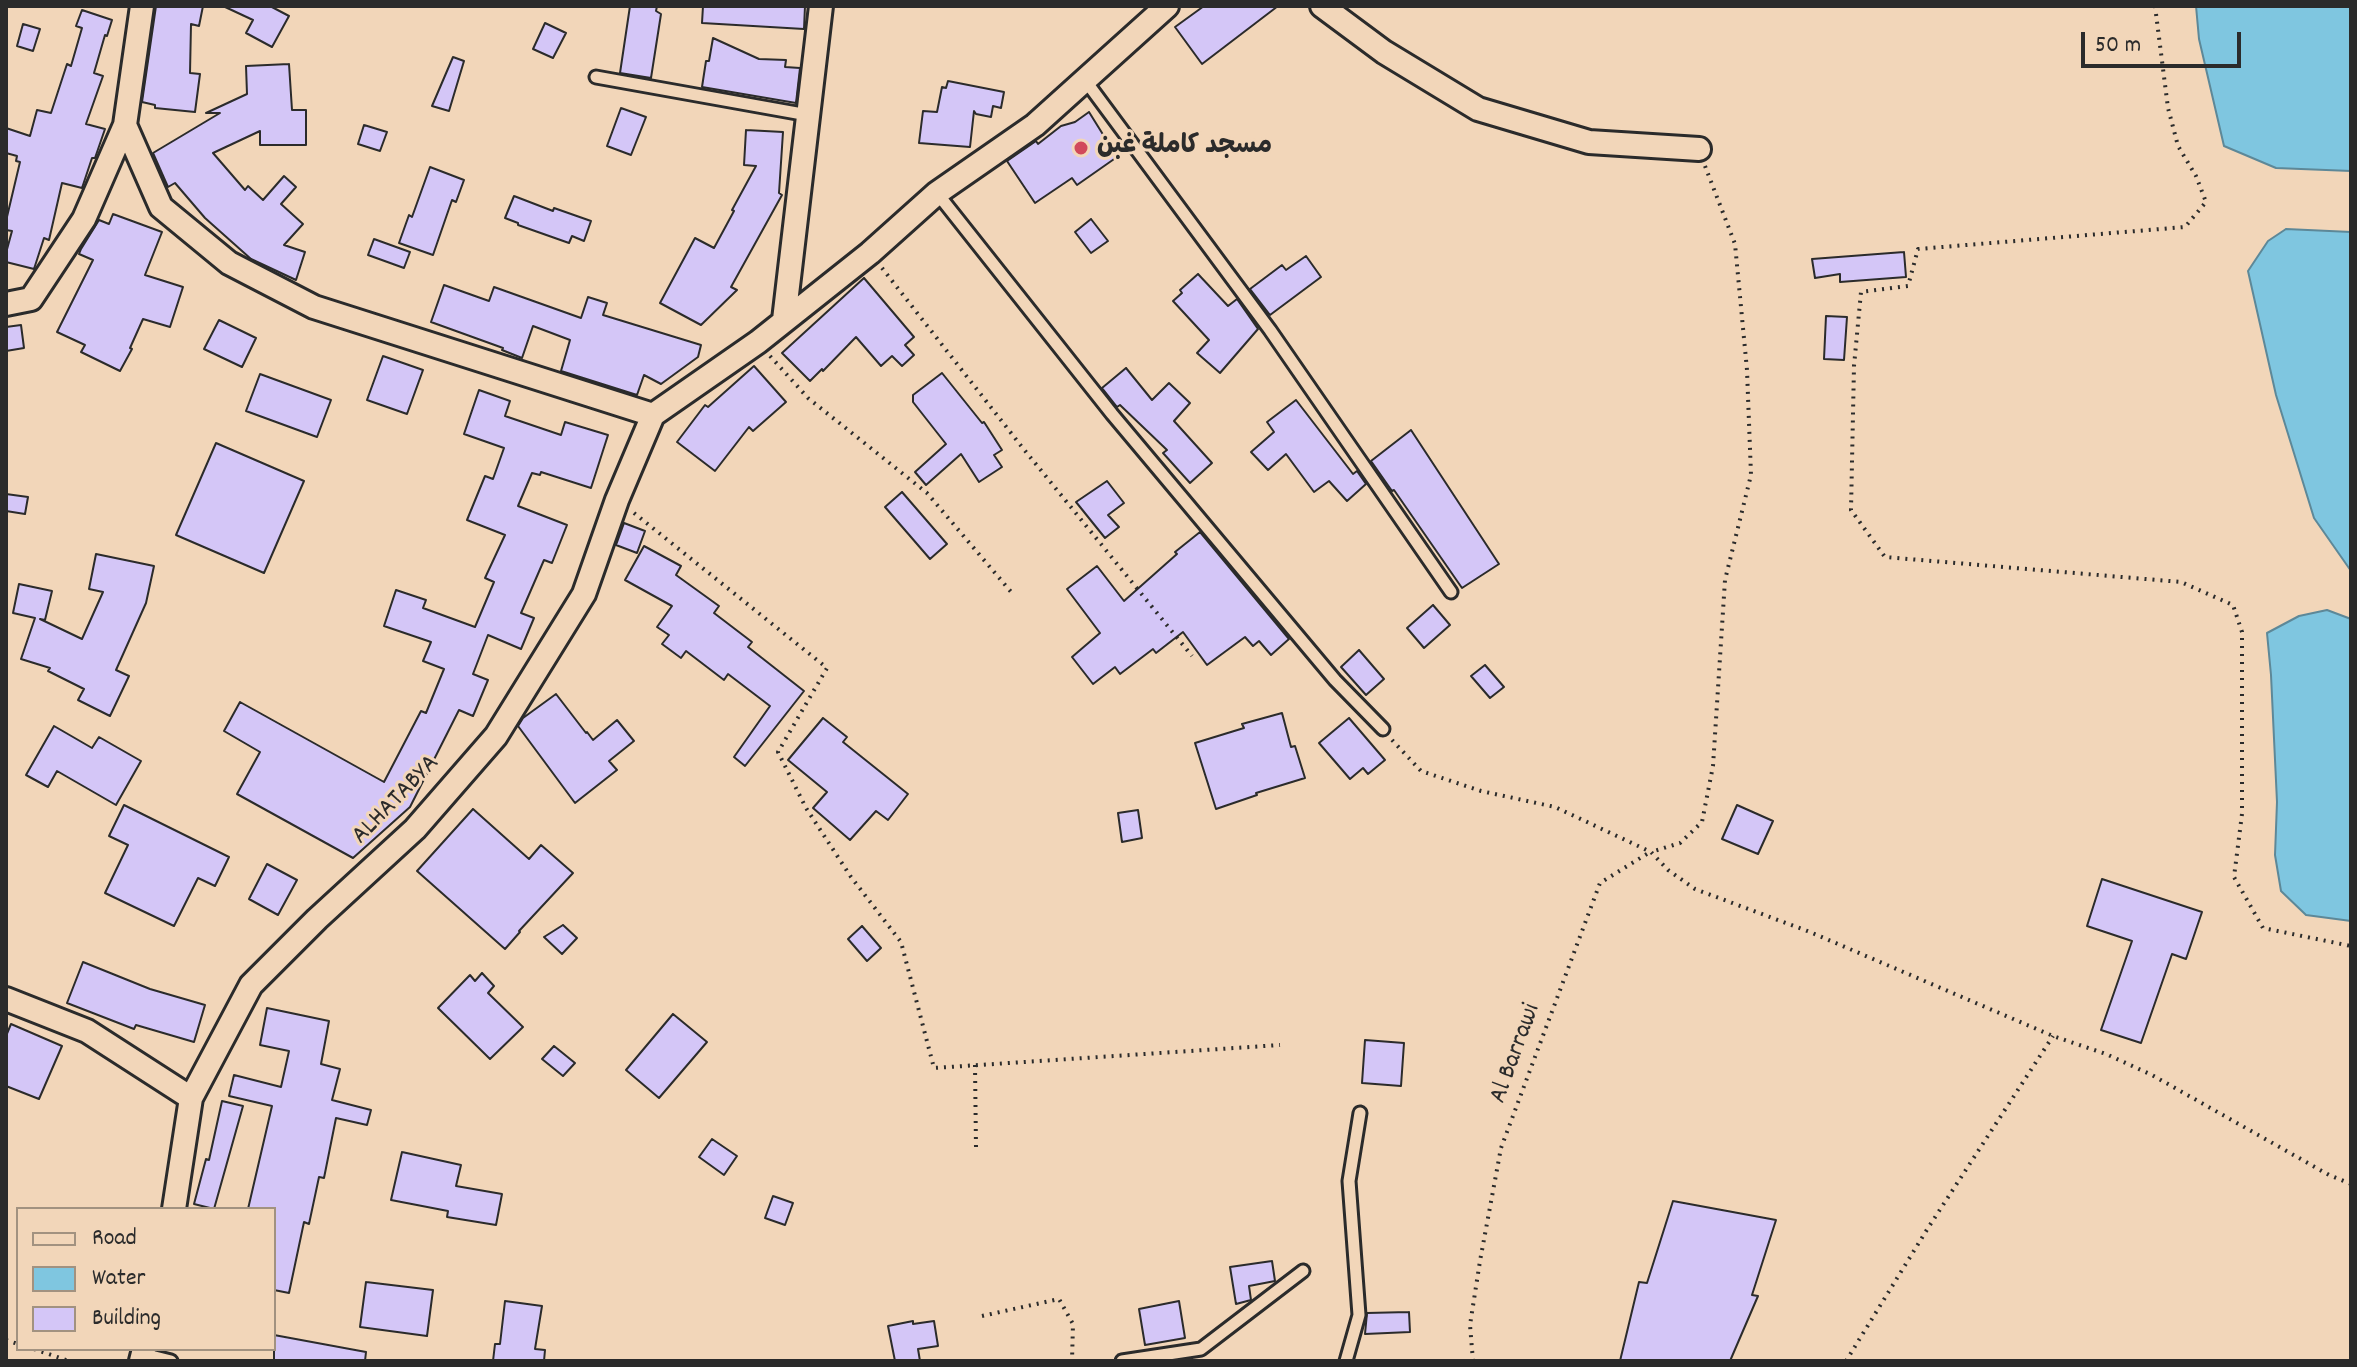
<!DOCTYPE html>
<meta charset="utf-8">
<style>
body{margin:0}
#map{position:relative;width:2357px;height:1367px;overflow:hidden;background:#f2d6b9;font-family:Dekko,sans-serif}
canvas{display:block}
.frame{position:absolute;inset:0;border:8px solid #2b2b2b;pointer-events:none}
.legend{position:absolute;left:16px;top:1207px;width:260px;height:144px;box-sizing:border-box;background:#f2d6b9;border:2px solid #a29280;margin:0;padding:10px 14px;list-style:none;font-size:24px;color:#2b2b2b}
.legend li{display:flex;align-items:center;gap:16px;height:40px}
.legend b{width:40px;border:2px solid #a29280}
.scale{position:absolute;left:2081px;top:32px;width:160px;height:36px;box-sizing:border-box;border:4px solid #2b2b2b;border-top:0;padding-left:10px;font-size:24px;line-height:28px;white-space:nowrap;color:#2b2b2b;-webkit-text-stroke:6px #f2d6b9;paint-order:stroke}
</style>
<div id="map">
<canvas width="2357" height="1367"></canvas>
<div class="frame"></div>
<ul class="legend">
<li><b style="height:10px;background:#f2d6b9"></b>Road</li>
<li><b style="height:22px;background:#7fc6e0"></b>Water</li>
<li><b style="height:22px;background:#d4c6f7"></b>Building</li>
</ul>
<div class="scale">50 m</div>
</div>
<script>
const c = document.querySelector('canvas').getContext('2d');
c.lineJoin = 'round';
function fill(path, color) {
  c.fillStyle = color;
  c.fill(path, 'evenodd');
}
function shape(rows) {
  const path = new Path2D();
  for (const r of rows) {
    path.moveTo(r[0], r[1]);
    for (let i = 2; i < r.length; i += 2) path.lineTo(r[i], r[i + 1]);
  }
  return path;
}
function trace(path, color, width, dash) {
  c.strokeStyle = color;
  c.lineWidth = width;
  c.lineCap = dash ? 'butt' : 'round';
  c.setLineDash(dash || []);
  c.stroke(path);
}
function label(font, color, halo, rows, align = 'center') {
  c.font = font + ' Dekko,"Playpen Sans Arabic",sans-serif';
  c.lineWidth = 6;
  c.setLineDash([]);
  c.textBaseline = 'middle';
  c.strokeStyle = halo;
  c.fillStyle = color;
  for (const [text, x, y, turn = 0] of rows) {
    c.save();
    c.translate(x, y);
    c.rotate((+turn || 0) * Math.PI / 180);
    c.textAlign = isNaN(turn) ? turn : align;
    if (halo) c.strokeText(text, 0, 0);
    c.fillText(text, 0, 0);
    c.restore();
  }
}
const water = shape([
 [2196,6,2351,6,2351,171,2276,168,2224,146,2199,39,2196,6],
 [2286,229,2351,232,2351,571,2314,518,2276,395,2248,271,2268,241,2286,229],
 [2327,610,2351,619,2351,921,2306,915,2281,891,2275,855,2277,802,2271,675,2267,633,2299,616,2327,610]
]);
fill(water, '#7fc6e0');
trace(water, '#5d8898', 2);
const building = shape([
 [156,6,203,6,199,26,191,24,190,73,200,74,195,112,155,108,155,105,142,102,156,6],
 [223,6,270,6,289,16,272,47,246,33,253,20,223,6],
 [630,6,657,6,656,11,661,14,651,78,620,73,630,6],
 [703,6,805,6,804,29,702,23,703,6],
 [1204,6,1278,6,1202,64,1175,27,1204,6],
 [82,10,112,20,107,36,105,35,94,73,103,76,86,124,105,129,95,158,92,158,82,188,62,183,49,240,44,238,34,269,6,262,6,253,12,231,6,230,6,221,20,162,16,161,17,156,6,153,6,128,30,136,37,110,51,113,67,64,71,66,82,28,76,26,82,10],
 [545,23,566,33,553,58,533,49,545,23],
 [23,24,40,29,33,51,17,46,23,24],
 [713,38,759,59,786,60,785,67,800,68,796,103,702,87,706,61,709,61,713,38],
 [453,57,464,61,449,111,432,106,453,57],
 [289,64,292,110,306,110,306,145,260,145,260,131,213,153,245,190,248,186,263,200,284,176,296,187,281,204,303,224,284,245,305,252,296,280,251,259,205,218,175,183,168,187,153,153,220,113,206,113,247,94,246,66,289,64],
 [948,81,1004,92,1001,108,993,106,991,117,976,114,974,111,970,147,919,143,923,111,937,112,942,87,946,88,948,81],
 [621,108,646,117,631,155,607,146,621,108],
 [1089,112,1117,157,1077,185,1072,178,1035,203,1007,161,1036,141,1038,144,1061,126,1075,122,1089,112],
 [364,125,387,132,380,151,358,144,364,125],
 [746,130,783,132,779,193,782,195,731,287,737,290,701,325,660,303,695,238,714,248,734,211,732,210,756,166,744,165,746,130],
 [430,167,464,180,456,202,452,200,433,255,399,243,409,215,412,217,430,167],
 [514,196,553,211,554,208,591,221,584,241,572,236,569,243,518,225,518,223,505,218,514,196],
 [113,214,162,232,145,275,183,287,170,327,143,319,130,348,132,349,120,371,81,352,85,345,57,332,93,260,79,254,81,249,99,220,109,224,113,214],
 [1091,219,1108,241,1091,253,1075,232,1091,219],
 [374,239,410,252,404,268,368,255,374,239],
 [1904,252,1906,277,1840,282,1840,274,1815,278,1812,259,1904,252],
 [1306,256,1321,277,1270,315,1250,289,1282,265,1286,270,1306,256],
 [1198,274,1228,306,1237,299,1258,329,1220,373,1197,353,1209,340,1173,301,1182,293,1180,290,1198,274],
 [864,278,914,337,905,345,914,355,902,366,892,356,881,366,856,337,823,371,822,369,810,381,782,353,864,278],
 [444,285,489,301,494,287,581,318,588,297,607,303,603,315,701,345,698,357,661,384,644,375,637,395,561,371,570,340,533,326,522,358,502,350,503,348,431,322,444,285],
 [1826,316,1847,317,1844,360,1824,359,1826,316],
 [219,320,256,338,242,367,204,349,219,320],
 [21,325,24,348,6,351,6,327,21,325],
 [383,356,423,370,407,414,367,400,383,356],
 [754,366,786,402,753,431,749,427,715,471,677,442,705,405,708,407,754,366],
 [1126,368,1152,400,1169,383,1190,403,1174,421,1212,463,1190,483,1163,453,1167,450,1120,405,1117,407,1102,388,1126,368],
 [942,373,982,423,984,422,1002,450,994,455,1002,467,979,482,961,454,926,485,915,472,946,444,913,402,913,395,942,373],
 [260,374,331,400,317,437,246,411,260,374],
 [479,390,510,401,505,416,561,435,565,422,608,435,591,488,541,472,540,475,532,473,518,506,567,525,552,563,544,560,521,613,534,618,521,649,488,635,473,674,488,680,473,716,459,710,410,807,353,858,237,794,260,752,224,731,240,702,384,782,421,711,426,713,444,669,423,661,431,642,384,626,396,590,426,600,423,608,475,627,494,582,485,578,505,535,467,520,485,476,493,479,504,448,464,434,479,390],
 [1296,400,1353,474,1357,471,1366,484,1347,501,1329,481,1314,492,1286,454,1268,470,1251,452,1274,432,1267,422,1296,400],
 [1411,430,1499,564,1462,588,1394,490,1392,491,1371,461,1411,430],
 [216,443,304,481,264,573,176,535,216,443],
 [1107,481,1124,503,1108,515,1119,527,1105,538,1076,502,1107,481],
 [902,492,947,544,930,559,885,507,902,492],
 [6,494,28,497,25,514,6,511,6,494],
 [624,523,645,531,637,553,616,545,624,523],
 [1200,532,1289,639,1271,655,1259,641,1253,646,1245,637,1207,665,1183,632,1156,653,1153,649,1120,674,1115,667,1093,684,1072,657,1100,633,1067,589,1097,566,1124,601,1177,554,1175,552,1200,532],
 [644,546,681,566,676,575,719,606,714,613,752,642,748,647,804,691,745,766,734,757,770,706,728,674,724,680,686,651,681,658,662,644,669,635,657,627,672,606,625,580,644,546],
 [96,554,154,566,146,603,116,670,129,676,110,716,78,700,84,689,48,671,50,668,21,659,35,618,13,613,19,584,52,591,45,620,40,619,82,639,103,592,89,589,96,554],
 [1433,605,1450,625,1424,648,1407,628,1433,605],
 [1359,650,1384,679,1366,695,1341,667,1359,650],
 [1485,665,1504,687,1490,698,1471,676,1485,665],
 [556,694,586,733,587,732,593,740,617,720,634,741,609,761,617,770,575,803,518,726,523,718,556,694],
 [1282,713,1291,747,1295,746,1305,778,1256,793,1257,795,1216,809,1195,743,1244,728,1242,724,1282,713],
 [823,718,847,737,843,742,908,794,888,820,876,811,850,840,813,808,827,792,788,760,823,718],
 [1349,718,1385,760,1368,774,1363,768,1350,779,1319,743,1349,718],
 [54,726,92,748,99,737,141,761,116,805,57,771,48,787,26,775,54,726],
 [124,805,229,857,215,886,198,878,174,926,105,893,128,845,109,836,124,805],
 [1737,805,1773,821,1758,854,1722,839,1737,805],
 [473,809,529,859,541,845,573,873,519,931,520,932,505,949,417,871,473,809],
 [1138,810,1142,838,1122,842,1118,813,1138,810],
 [267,864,297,880,278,915,249,899,267,864],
 [2102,879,2202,912,2186,959,2172,954,2141,1043,2101,1030,2132,941,2087,926,2102,879],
 [563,925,577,938,562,954,544,937,563,925],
 [862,926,881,948,867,961,848,939,862,926],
 [83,962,150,989,205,1005,194,1042,136,1025,134,1029,67,1003,83,962],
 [482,973,494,986,488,993,523,1027,490,1059,438,1008,470,975,475,981,482,973],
 [267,1008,329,1021,321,1064,340,1069,332,1100,371,1110,367,1125,336,1118,324,1178,319,1177,309,1224,304,1222,289,1293,274,1290,274,1209,248,1209,272,1106,229,1096,234,1075,281,1087,289,1051,260,1045,267,1008],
 [673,1014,707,1042,659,1098,626,1070,673,1014],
 [11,1024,62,1046,39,1099,6,1086,6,1036,11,1024],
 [1365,1040,1404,1043,1401,1086,1362,1083,1365,1040],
 [554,1046,575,1063,563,1076,542,1059,554,1046],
 [222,1101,243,1106,214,1209,194,1204,206,1159,209,1160,222,1101],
 [712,1139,737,1156,724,1175,699,1157,712,1139],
 [402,1152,461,1165,456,1186,502,1194,496,1225,447,1217,448,1211,391,1200,402,1152],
 [773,1196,793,1203,785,1225,765,1218,773,1196],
 [1673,1201,1776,1220,1752,1295,1758,1296,1730,1361,1620,1361,1639,1282,1647,1283,1673,1201],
 [1272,1261,1275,1281,1249,1286,1251,1300,1236,1304,1230,1267,1272,1261],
 [366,1282,433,1290,427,1336,360,1327,366,1282],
 [505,1301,542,1306,535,1349,545,1350,544,1361,493,1361,495,1344,500,1344,505,1301],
 [1179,1301,1185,1338,1145,1345,1139,1309,1179,1301],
 [1409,1312,1410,1332,1365,1334,1367,1313,1409,1312],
 [913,1321,913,1324,934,1321,938,1346,918,1349,920,1361,895,1361,888,1326,913,1321],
 [274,1335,366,1352,365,1361,274,1361,274,1335]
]);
fill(building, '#d4c6f7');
trace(building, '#2b2b2b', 2);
const lane = shape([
 [596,77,808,115],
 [1085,80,1270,330,1451,592],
 [937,193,1112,414,1335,680,1383,729],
 [143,1354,171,1361],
 [1122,1361,1201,1349,1303,1271],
 [1346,1361,1359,1315,1349,1181,1360,1113]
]);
const street = shape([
 [142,6,125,125,161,207,229,263,314,307,653,415],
 [1322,6,1384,52,1478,109,1589,142,1699,149],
 [6,304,31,299,84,219,125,125],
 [784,320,821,6],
 [653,415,758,342,870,253,937,193,1035,125,1167,6],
 [6,999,87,1031,191,1098],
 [174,1209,191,1098,251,985,317,919,415,829,496,736,584,594,617,500,653,415],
 [141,1361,144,1349]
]);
trace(lane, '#2b2b2b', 17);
trace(street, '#2b2b2b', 28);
trace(shape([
 [2155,6,2168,108,2178,146,2196,176,2206,202,2185,227,1918,249,1908,286,1861,292,1854,366,1851,510,1885,557,2181,582,2233,605,2242,632,2242,814,2234,877,2263,928,2351,946],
 [1705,166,1735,244,1747,370,1751,475,1725,580,1713,766,1702,822,1680,843,1651,852,1668,870,1695,889,1810,932,2053,1036,2106,1054,2152,1075,2329,1175,2351,1184],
 [882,268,1022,447,1192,656],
 [770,356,808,398,927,493,1012,593],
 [634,513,827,668,778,752,806,808,851,877,901,942,934,1068,1280,1045],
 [1392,740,1421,771,1481,791,1555,807,1651,852],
 [975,1065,976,1148],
 [982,1316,1059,1299,1073,1324,1072,1361],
 [6,1340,18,1344],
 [34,1349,69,1361],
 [1473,1361,1470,1325,1480,1261,1501,1148,1600,883,1650,852],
 [1846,1361,1928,1228,2053,1036]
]), '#2b2b2b', 4, [2, 6]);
trace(lane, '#f2d6b9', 11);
trace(street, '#f2d6b9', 22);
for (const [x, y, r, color] of [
 [1081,148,8,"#d1495b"]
]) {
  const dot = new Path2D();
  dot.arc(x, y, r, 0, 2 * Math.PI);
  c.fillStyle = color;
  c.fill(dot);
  trace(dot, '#f2d6b9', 3);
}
label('bold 26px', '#2b2b2b', '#f2d6b9', [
 ["مسجد كاملة غبن",1097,148]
], 'left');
label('26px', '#2b2b2b', '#f2d6b9', [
 ["ALHATABYA",397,801,-46],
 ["Al Barrawi",1517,1054,-70]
]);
</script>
